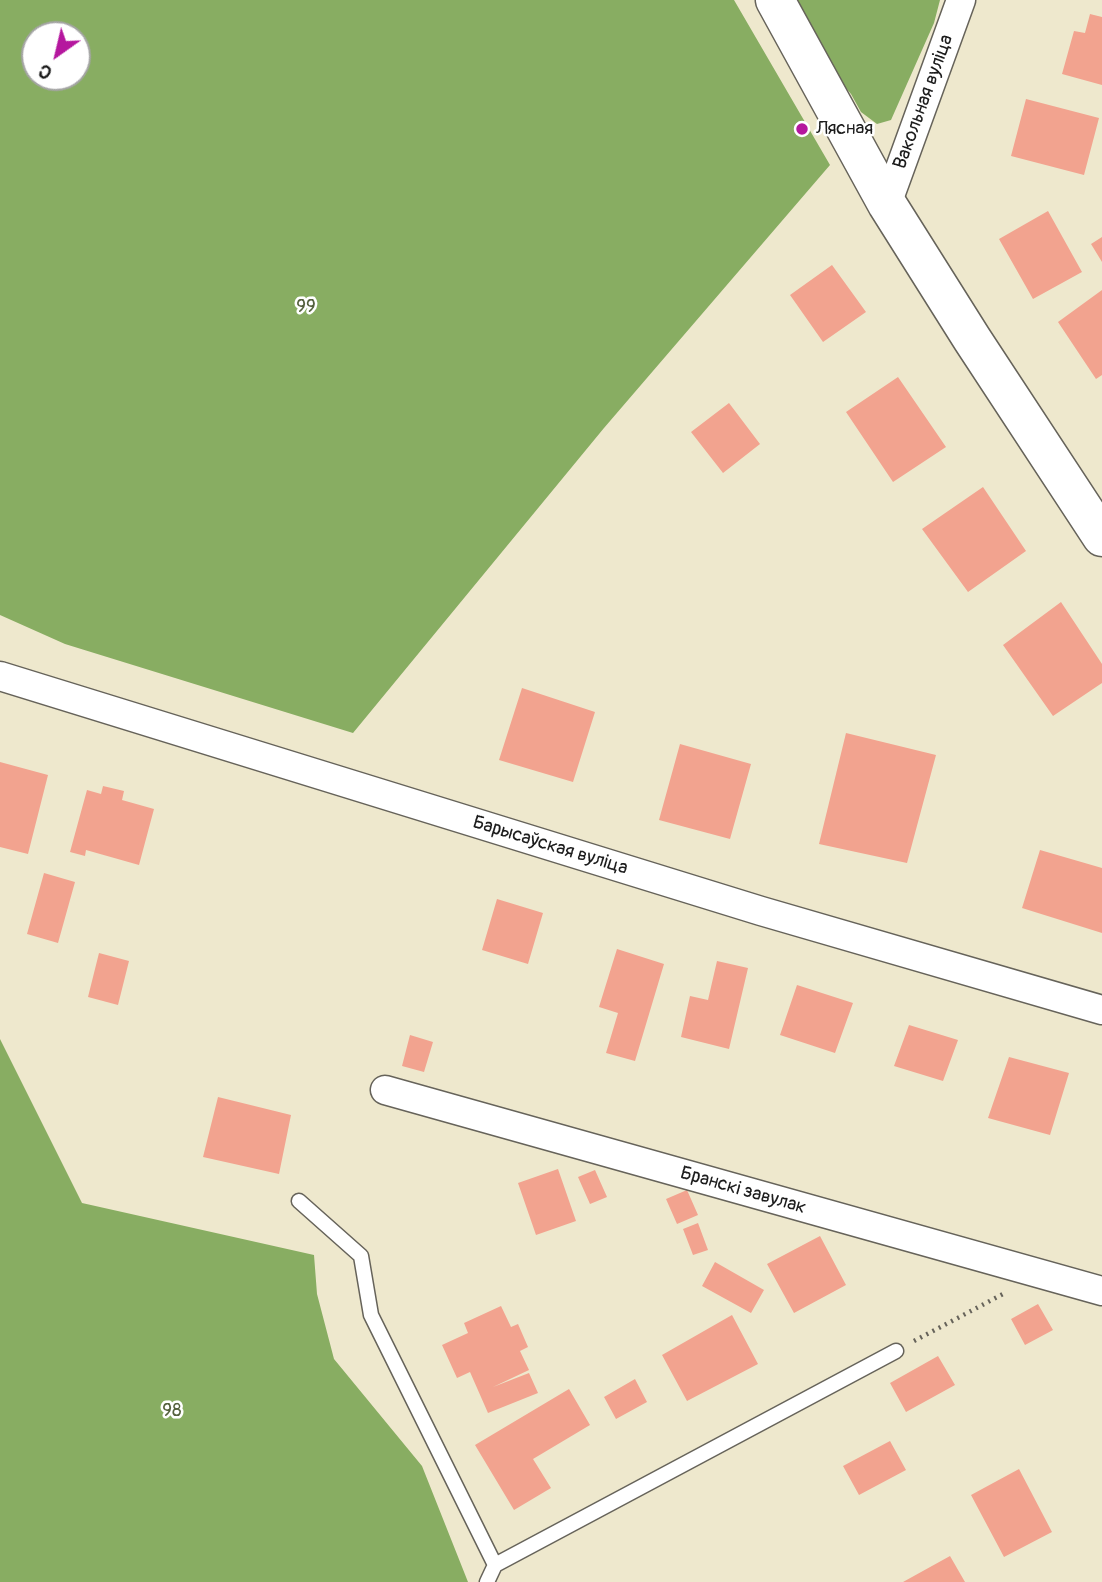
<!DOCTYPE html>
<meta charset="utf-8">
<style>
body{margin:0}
#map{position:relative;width:1102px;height:1582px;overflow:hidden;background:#eee8cd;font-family:Pangolin,sans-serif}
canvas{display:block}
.north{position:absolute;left:21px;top:21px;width:70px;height:70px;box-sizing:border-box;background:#fff;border:2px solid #a4a4a4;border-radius:50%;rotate:214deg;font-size:19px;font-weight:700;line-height:28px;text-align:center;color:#1c1c1c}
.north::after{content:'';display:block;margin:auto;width:24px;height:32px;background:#b5179e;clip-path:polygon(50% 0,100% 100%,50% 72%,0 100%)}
</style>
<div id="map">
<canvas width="1102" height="1582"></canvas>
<div class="north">С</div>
</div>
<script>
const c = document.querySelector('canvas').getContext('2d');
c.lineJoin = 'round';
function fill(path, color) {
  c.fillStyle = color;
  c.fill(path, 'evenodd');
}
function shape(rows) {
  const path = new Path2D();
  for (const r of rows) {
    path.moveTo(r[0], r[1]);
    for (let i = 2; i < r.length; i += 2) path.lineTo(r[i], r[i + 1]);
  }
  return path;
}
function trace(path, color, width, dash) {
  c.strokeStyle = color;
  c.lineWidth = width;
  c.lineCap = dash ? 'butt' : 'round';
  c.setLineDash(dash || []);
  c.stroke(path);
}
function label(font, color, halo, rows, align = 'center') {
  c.font = font + ' Pangolin,sans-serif';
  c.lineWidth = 5;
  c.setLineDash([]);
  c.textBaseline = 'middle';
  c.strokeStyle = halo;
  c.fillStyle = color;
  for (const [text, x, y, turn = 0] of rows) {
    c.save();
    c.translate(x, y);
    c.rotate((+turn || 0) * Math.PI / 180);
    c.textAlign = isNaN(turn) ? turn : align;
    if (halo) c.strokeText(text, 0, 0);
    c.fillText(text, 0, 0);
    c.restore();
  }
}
fill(shape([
 [0,0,734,0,830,165,604,428,353,733,65,644,0,615],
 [35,35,77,35,77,77,35,77],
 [793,0,940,0,934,23,891,120,877,124,861,112,851,94,839,80],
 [0,1039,82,1203,314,1255,317,1294,334,1359,422,1466,468,1582,0,1582]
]), '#88ad62');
fill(shape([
 [1090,14,1102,17,1102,85,1062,74,1074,31,1085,33],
 [1026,99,1099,118,1084,175,1011,156],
 [1048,211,1082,272,1033,299,999,239],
 [1102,237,1102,262,1091,244],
 [832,265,866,312,823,342,790,295],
 [1102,290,1102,375,1096,379,1058,322],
 [898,377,946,447,893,482,846,412],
 [729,403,760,444,723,473,691,432],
 [983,487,1026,551,968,592,922,529],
 [1061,602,1102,664,1102,683,1053,716,1003,645],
 [522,688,595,712,573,782,499,760],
 [846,733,936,755,907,863,819,844],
 [680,744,751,764,730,839,659,820],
 [0,762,48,775,28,854,0,847],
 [103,786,124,791,122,800,154,809,139,865,86,850,85,856,70,852,87,790,101,794],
 [1040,850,1102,868,1102,933,1022,908],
 [44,873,75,882,58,943,27,934],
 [497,899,543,913,528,964,482,950],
 [617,949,664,964,635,1061,606,1053,618,1013,599,1007],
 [99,953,129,961,118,1005,88,997],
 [717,961,748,968,729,1049,681,1037,690,996,708,1000],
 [797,985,853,1003,835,1053,780,1035],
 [909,1025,958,1040,943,1081,894,1066],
 [410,1035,433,1042,424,1072,402,1066],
 [1009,1057,1069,1073,1050,1135,988,1118],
 [218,1097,291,1115,279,1174,203,1157],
 [558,1169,576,1221,536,1235,518,1183],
 [595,1170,607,1197,590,1204,578,1177],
 [687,1190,698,1215,677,1224,666,1199],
 [698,1223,708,1250,693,1255,683,1229],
 [820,1236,846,1285,794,1313,767,1264],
 [715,1262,764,1290,751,1313,702,1286],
 [1038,1304,1053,1330,1025,1345,1011,1319],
 [501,1306,511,1327,518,1324,528,1347,520,1351,529,1370,493,1387,529,1373,538,1393,488,1413,470,1372,457,1378,442,1345,468,1333,464,1323],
 [732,1315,758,1364,687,1401,662,1355],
 [938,1356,955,1385,906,1412,890,1383],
 [635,1379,647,1402,616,1419,604,1397],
 [569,1389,590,1425,533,1459,551,1488,514,1510,475,1445],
 [890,1441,906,1470,859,1495,843,1466],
 [1019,1469,1052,1532,1004,1557,971,1495],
 [950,1556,965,1582,903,1582]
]), '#f2a38f');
const service = shape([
 [299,1201,361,1256,371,1315,495,1565],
 [487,1582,495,1565,896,1351]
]);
const minor = shape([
 [887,204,961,0],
 [0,676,761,911,1102,1010],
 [385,1090,1102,1291]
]);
const secondary = shape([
 [775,0,887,204,972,339,1102,537]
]);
trace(service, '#66635a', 17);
trace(minor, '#66635a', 31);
trace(secondary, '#66635a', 41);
trace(shape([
 [914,1341,1005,1293]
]), '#66635a', 4.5, [2, 5]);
trace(service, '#fff', 14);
trace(minor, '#fff', 28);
trace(secondary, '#fff', 38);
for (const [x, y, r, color] of [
 [802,129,7,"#b5179e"]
]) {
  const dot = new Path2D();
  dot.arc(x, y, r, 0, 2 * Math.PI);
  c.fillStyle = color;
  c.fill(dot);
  trace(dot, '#fff', 2.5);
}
label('19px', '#1c1c1c', '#fff', [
 ["Вакольная вуліца",924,102,-70],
 ["Барысаўская вуліца",550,846,17],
 ["Бранскі завулак",743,1191,16]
]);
label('19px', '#1c1c1c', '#fff', [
 ["Лясная",816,129]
], 'left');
label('19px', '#55613e', '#fff', [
 ["99",306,307],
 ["98",172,1411]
]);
</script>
